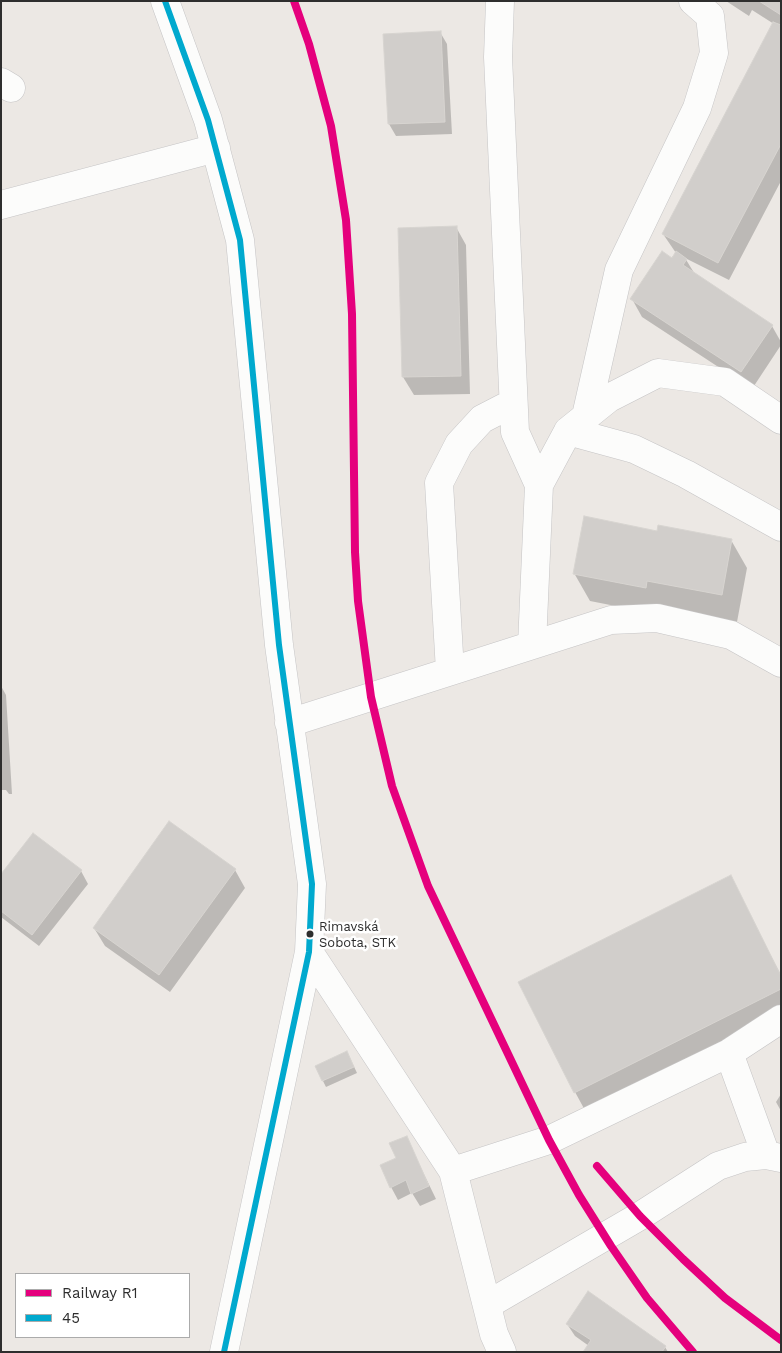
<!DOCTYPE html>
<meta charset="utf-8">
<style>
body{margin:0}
#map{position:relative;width:782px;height:1353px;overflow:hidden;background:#ece8e4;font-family:"Work Sans",sans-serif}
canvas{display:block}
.frame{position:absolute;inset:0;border:2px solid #2e2e2e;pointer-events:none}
.legend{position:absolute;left:15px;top:1273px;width:175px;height:65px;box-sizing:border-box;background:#fff;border:1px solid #ababab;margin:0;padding:6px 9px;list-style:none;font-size:15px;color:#2e2e2e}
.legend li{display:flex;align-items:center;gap:10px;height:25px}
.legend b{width:25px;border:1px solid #ababab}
</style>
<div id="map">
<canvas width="782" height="1353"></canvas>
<div class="frame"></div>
<ul class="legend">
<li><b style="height:6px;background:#e5007d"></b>Railway R1</li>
<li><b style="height:6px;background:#00a9ce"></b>45</li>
</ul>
</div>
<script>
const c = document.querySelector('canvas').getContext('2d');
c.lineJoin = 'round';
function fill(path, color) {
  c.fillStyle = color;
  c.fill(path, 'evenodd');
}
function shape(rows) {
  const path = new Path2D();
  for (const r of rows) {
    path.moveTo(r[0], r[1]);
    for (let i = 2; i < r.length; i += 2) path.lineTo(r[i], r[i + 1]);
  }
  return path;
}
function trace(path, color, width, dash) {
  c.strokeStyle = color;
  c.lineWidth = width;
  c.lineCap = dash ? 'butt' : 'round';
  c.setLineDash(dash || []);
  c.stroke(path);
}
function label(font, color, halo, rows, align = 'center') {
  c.font = font + ' "Work Sans",sans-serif';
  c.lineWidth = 5;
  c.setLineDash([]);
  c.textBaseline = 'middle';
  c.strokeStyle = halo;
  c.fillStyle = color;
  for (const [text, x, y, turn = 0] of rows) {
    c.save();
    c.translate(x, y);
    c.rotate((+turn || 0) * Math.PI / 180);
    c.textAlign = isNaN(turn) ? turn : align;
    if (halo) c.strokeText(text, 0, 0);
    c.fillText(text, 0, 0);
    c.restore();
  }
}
fill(shape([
 [726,1,781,1,781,181,729,280,685,258,696,276,772,326,781,342,781,345,752,389,642,317,632,299,676,253,663,234,774,24,752,10,749,16],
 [440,32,447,44,452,134,396,136,389,124],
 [456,227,466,245,470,394,414,395,403,377],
 [658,532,731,540,747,568,737,622,663,608,661,615,590,601,574,573],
 [1,686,6,695,12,794,9,794,6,790,1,790],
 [235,870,245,888,170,992,105,946,94,928],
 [81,871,88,884,39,946,1,917,1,876],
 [730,877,781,975,781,1017,587,1114,575,1092],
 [350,1058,357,1073,326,1087,323,1081],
 [781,1094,781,1111,776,1102],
 [406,1137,436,1199,420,1206,412,1193,398,1200,391,1187,398,1159],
 [567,1324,665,1347,668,1352,584,1352,589,1346,575,1336]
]), '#0003');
const building = shape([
 [759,1,781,1,781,15,759,1],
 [773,22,781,25,781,144,718,263,662,234,773,22],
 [441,31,445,122,388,124,383,34,441,31],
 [457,226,461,376,402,377,398,228,457,226],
 [662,251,672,258,676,251,687,259,683,265,773,325,741,372,630,299,662,251],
 [584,516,657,531,658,525,732,539,722,595,647,581,646,588,573,574,584,516],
 [169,821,236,869,159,975,93,928,169,821],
 [33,833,82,870,32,935,1,911,1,874,33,833],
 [731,875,781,976,781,989,574,1093,518,982,731,875],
 [347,1051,354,1067,322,1081,315,1066,347,1051],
 [407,1136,429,1186,411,1194,406,1180,390,1188,380,1165,396,1158,389,1143,407,1136],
 [588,1291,666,1346,662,1352,583,1352,591,1340,566,1324,588,1291]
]);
fill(building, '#d1cecb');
trace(building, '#d7d4d0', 1);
const minor = shape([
 [165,1,208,120,240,240,279,645,312,884,309,952,224,1352],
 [500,1,498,57,515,432,539,485],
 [1,82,11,88],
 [1,205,216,148],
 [586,416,619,270,697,108,714,53,710,16,693,1],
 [568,431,634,449,686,474,781,527],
 [532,645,539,485,568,431,609,398,658,373,725,382,781,420],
 [450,671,439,483,459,444,482,419,513,403],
 [289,723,611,620,657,618,731,635,781,663],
 [309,952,453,1171,494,1334,502,1352],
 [729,1053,766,1155],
 [453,1171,549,1140,729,1053,781,1019],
 [487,1305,640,1216,718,1166,745,1157,766,1155,781,1158]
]);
trace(minor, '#c5c4c5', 29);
trace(minor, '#fcfcfb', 28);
trace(shape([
 [165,1,208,120,240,240,279,645,312,884,309,952,224,1352]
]), '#00a9ce', 6);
trace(shape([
 [294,1,309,44,331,126,346,220,352,314,355,552,358,601,371,697,392,786,428,886,549,1140,579,1195,611,1246,647,1298,693,1352],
 [597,1166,640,1216,683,1259,725,1298,781,1340]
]), '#e5007d', 8);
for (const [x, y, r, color] of [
 [310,934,4.5,"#2e2e2e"]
]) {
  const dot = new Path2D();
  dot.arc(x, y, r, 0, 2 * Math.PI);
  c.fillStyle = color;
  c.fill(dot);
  trace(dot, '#fff', 2);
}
label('13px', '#2e2e2e', '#fff', [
 ["Rimavská",319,927],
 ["Sobota, STK",319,943]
], 'left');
</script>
